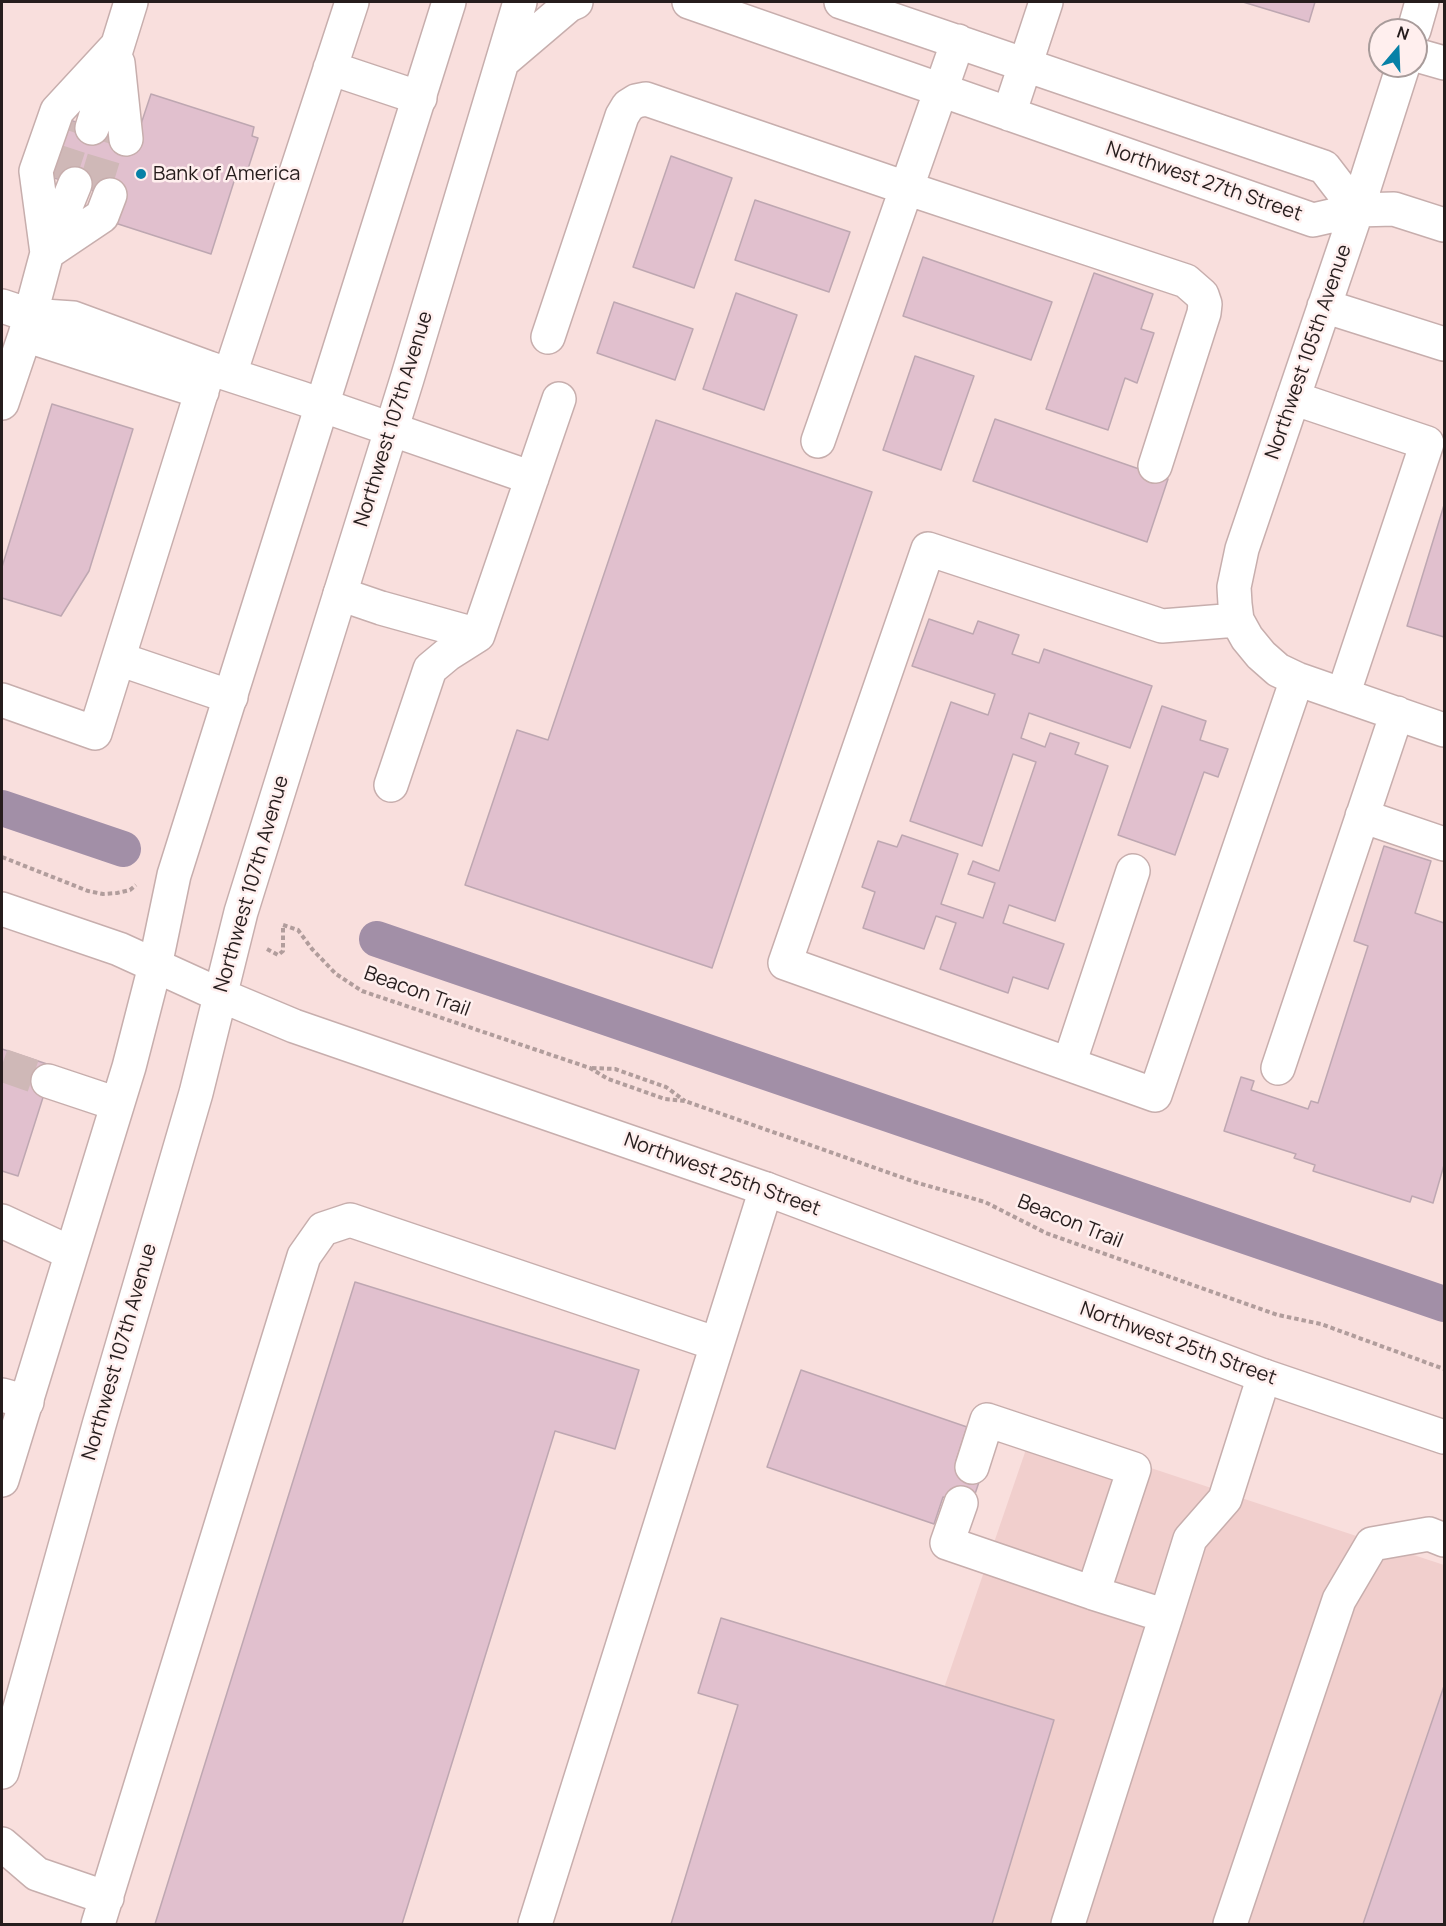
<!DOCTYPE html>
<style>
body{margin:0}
#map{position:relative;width:1446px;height:1926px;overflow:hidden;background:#f9dfdd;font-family:Manrope,sans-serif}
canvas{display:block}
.frame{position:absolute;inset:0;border:3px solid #261d1d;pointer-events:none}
.north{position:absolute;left:1368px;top:18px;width:60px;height:60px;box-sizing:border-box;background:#ffefee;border:2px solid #a89b9a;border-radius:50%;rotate:19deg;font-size:16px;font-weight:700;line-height:24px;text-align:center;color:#261d1d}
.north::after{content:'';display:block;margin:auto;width:21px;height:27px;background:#0781a7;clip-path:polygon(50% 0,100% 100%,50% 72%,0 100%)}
</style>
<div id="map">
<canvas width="1446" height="1926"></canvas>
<div class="frame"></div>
<div class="north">N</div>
</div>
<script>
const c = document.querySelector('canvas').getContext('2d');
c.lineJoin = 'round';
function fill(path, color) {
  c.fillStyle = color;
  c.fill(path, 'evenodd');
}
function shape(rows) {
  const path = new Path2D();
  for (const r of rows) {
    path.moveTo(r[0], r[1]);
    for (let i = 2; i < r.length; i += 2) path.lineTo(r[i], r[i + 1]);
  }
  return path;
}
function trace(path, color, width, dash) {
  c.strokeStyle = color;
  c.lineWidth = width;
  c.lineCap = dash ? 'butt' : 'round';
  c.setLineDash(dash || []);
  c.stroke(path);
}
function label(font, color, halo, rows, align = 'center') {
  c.font = font + ' Manrope,sans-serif';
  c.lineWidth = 5;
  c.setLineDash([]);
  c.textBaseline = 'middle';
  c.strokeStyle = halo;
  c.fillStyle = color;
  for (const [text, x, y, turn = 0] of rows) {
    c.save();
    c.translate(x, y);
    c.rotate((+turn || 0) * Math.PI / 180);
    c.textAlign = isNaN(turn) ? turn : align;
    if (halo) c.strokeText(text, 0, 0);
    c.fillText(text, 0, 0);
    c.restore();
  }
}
fill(shape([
 [1033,1429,1444,1565,1444,1924,863,1924]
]), '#f1cfcd');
trace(shape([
 [2,808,123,849],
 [377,939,1444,1304]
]), '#a28fa7', 36);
const building = shape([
 [1243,2,1315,2,1309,22,1243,2],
 [151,94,254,127,252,136,258,138,246,175,237,172,211,254,112,222,120,199,45,175,64,118,135,142,151,94],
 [671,156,732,178,694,288,633,267,671,156],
 [755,200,850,232,829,292,735,260,755,200],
 [923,257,1052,302,1031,360,903,316,923,257],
 [1094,273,1153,294,1141,329,1154,333,1137,383,1125,378,1108,430,1046,409,1094,273],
 [736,293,797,315,764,410,703,389,736,293],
 [614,302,693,329,675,380,597,353,614,302],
 [915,356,974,376,941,470,883,450,915,356],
 [52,404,133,429,89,571,61,616,2,598,2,567,52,404],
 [995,419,1168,479,1147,542,973,481,995,419],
 [656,420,872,492,712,968,465,885,517,730,548,740,656,420],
 [1444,505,1444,637,1407,626,1444,505],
 [929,619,973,634,978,621,1019,635,1012,654,1039,663,1044,649,1152,686,1130,748,1029,713,1021,738,1045,747,1050,733,1079,743,1075,754,1108,766,1055,921,1009,905,1003,923,1064,944,1048,989,1013,977,1008,993,940,969,956,923,936,916,924,949,863,928,875,892,862,887,878,841,897,847,902,835,958,854,941,904,983,918,995,883,968,874,973,861,999,871,1036,762,1013,754,982,846,910,821,951,702,988,715,995,694,912,666,929,619],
 [1162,706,1206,721,1200,740,1228,749,1218,777,1204,772,1175,855,1118,835,1162,706],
 [1384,846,1431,861,1415,913,1444,923,1444,1165,1433,1203,1412,1196,1410,1202,1313,1171,1315,1165,1294,1158,1296,1154,1224,1131,1241,1077,1254,1081,1251,1090,1308,1109,1311,1101,1318,1103,1368,946,1354,941,1384,846],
 [2,1049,53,1066,18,1176,2,1171,2,1049],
 [355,1282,639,1370,615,1449,555,1431,402,1924,155,1924,355,1282],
 [801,1370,967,1427,956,1461,983,1470,971,1506,943,1497,934,1524,767,1467,801,1370],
 [721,1618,1054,1720,992,1924,671,1924,738,1705,698,1693,721,1618],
 [1444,1686,1444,1924,1363,1924,1444,1686]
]);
fill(building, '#e1c0ce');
trace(building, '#bea7b1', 1.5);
trace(shape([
 [59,179,77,123],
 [94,190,111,134],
 [2,1065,48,1081]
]), '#cfb8b7', 33, [33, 16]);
const minor = shape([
 [689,2,1313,220,1357,210,1394,209,1444,225],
 [841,2,1324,167,1357,210],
 [1414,30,1422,2],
 [1416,55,1444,63],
 [118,63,126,139],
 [1403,66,1357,210,1242,549,1234,587,1235,604,1237,620,1247,638,1261,655,1278,670,1297,679,1444,730],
 [330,68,420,98],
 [1009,114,1046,2],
 [92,128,131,2],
 [47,253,36,171,57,111,117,46],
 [47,253,102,216,110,195],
 [2,306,29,315,73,318,209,368,301,398,532,478],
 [1324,306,1444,344],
 [25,335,202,392],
 [548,337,622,116,628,106,636,101,646,99,906,188,1186,281,1202,295,1205,304,1204,313,1155,466],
 [230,374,352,2],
 [1293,398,1427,443,1343,695],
 [2,403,25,335,47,253,75,184],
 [818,441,958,41],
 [340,594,381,608,478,635],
 [1237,620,1162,626,928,549,785,963,1155,1095,1297,679],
 [119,659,231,697],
 [2,700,95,733,209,368],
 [391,785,430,669,448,654,478,635,559,399],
 [1362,816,1444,844],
 [1069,1064,1133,871],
 [1278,1068,1397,713],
 [48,1081,117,1104],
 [2,1221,71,1253],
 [2,1395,27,1402],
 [972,1467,987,1420,1134,1469,1093,1593,1166,1616,1068,1924],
 [961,1503,947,1543,1093,1593],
 [1166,1616,1190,1539,1225,1499,1264,1376],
 [2,1844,37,1874,107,1898],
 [98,1924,304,1256,323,1229,350,1220,717,1344],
 [535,1924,766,1189],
 [1230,1924,1339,1600,1372,1544,1429,1534,1444,1540]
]);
const major = shape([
 [502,62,569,5,576,2],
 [2,909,119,949,220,995,294,1026,766,1189,1264,1376,1444,1437],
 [2,1480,129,1067,155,966,174,875,449,2],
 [2,1772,99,1425,196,1093,241,912,407,379,520,2]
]);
trace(minor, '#c7aead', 36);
trace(major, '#c7aead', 36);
trace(shape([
 [2,857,88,891,103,894,117,893,130,890,136,885],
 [267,949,278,955,283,951,283,925,298,930,312,949,336,974,362,991,590,1068,608,1079,665,1099,685,1101,918,1183,985,1202,1046,1233,1278,1315,1321,1324,1444,1369],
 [592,1068,615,1069,666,1087,685,1101]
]), '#b19d9c', 4, [4.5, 3]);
trace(minor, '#fff', 33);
trace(major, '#fff', 33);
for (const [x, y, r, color] of [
 [141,174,6,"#0781a7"]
]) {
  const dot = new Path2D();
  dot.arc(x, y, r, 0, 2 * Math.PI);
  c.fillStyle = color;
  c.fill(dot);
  trace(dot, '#ffefee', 2);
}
label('20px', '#261d1d', '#ffefee', [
 ["Bank of America",153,174]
], 'left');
label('20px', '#261d1d', '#ffefee', [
 ["Northwest 27th Street",1204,182,19],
 ["Northwest 105th Avenue",1309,352,-71],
 ["Northwest 107th Avenue",394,419,-73],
 ["Northwest 107th Avenue",252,884,-74],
 ["Beacon Trail",417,992,20],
 ["Northwest 25th Street",722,1175,20],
 ["Beacon Trail",1070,1222,22],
 ["Northwest 25th Street",1178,1344,20],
 ["Northwest 107th Avenue",120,1352,-74]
]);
</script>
